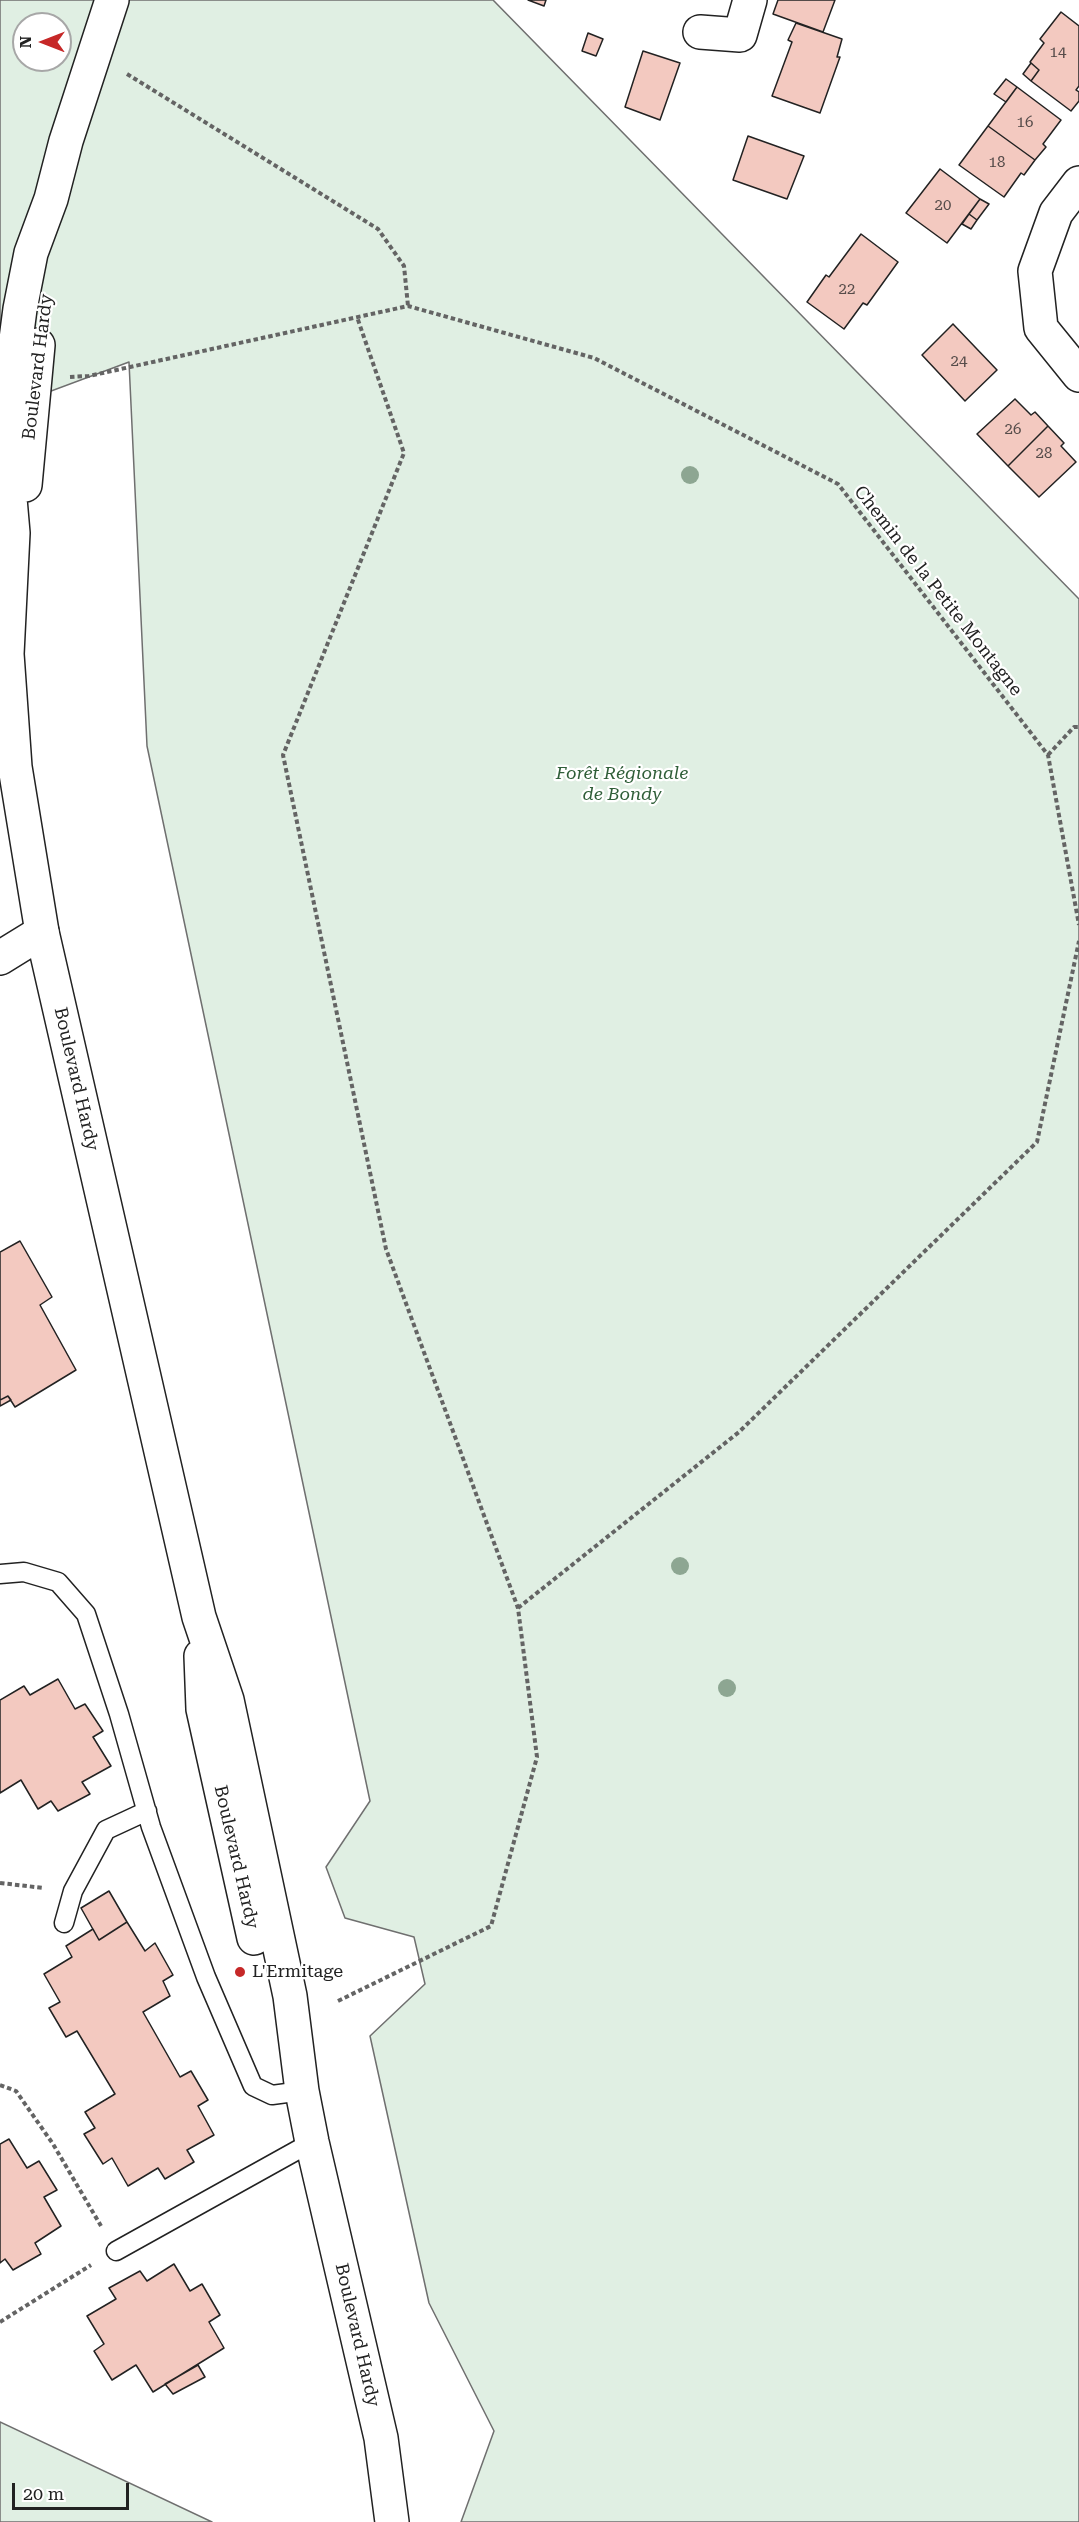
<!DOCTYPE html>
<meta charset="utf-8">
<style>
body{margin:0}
#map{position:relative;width:1079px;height:2522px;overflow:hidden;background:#fff;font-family:"Roboto Serif",serif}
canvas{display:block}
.north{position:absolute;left:12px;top:12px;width:60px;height:60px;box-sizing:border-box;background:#fff;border:2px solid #a7a7a7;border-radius:50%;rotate:270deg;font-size:16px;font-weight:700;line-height:24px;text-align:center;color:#222}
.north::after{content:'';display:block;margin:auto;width:21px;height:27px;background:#c62828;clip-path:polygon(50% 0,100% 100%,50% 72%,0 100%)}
.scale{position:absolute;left:12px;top:2483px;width:117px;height:27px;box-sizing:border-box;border:3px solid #222;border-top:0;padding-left:8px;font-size:18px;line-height:21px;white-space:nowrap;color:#222;-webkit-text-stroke:4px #fff;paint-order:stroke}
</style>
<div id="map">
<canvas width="1079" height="2522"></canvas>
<div class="north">N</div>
<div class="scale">20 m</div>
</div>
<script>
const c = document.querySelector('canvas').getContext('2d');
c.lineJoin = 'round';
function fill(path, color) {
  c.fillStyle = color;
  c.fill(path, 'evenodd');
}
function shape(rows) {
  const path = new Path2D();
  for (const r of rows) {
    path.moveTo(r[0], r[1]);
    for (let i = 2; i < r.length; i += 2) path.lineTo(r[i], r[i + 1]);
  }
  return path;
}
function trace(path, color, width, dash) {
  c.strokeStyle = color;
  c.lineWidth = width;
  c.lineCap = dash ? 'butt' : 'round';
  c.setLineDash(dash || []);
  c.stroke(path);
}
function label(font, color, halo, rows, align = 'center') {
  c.font = font + ' "Roboto Serif",serif';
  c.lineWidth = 4.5;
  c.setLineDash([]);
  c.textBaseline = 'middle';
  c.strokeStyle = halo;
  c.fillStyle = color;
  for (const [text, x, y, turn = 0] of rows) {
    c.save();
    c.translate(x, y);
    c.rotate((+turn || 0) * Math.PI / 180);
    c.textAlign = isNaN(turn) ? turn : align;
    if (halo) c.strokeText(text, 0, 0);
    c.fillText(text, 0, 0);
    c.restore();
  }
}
const green = shape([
 [0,0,493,0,1079,599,1079,2522,461,2522,494,2431,429,2303,370,2036,425,1984,414,1937,345,1918,326,1867,370,1801,147,746,129,362,0,410,0,0],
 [24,24,60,24,60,60,24,60,24,24],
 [0,2422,212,2522,0,2522,0,2422]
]);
fill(green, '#e0efe3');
trace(green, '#6f6f6f', 1.5);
const building = shape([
 [528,0,546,0,544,6,528,0],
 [778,0,835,0,823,32,773,14,778,0],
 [1061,12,1079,26,1079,86,1076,90,1079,92,1079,101,1071,111,1031,81,1039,70,1030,62,1044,43,1040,39,1061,12],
 [796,23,842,39,837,57,840,57,820,113,772,96,792,42,788,40,796,23],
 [588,33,603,39,596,56,582,51,588,33],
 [643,51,680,63,660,120,625,107,643,51],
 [1031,63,1039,70,1031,81,1023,74,1031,63],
 [1006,79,1017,87,1006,102,994,94,1006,79],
 [1017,87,1061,120,1043,144,1046,147,1035,160,988,126,1017,87],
 [988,126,1035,160,1024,175,1021,173,1004,197,959,165,988,126],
 [748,136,804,156,787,199,733,180,748,136],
 [940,169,980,199,947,243,906,213,940,169],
 [980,199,989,204,977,220,969,214,980,199],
 [969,214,977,220,971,229,962,224,969,214],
 [861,234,898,262,867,305,863,303,844,329,807,302,826,275,829,277,861,234],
 [953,324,997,370,965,401,922,355,953,324],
 [1015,399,1031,415,1035,412,1048,426,1008,466,977,434,1015,399],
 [1048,426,1064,443,1061,446,1076,462,1039,497,1008,466,1048,426],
 [20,1241,52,1297,40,1305,76,1370,15,1407,8,1396,0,1400,0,1252,20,1241],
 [8,1396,11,1400,0,1406,0,1400,8,1396],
 [58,1679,75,1709,85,1704,103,1731,93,1737,111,1766,82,1782,90,1794,58,1811,51,1801,38,1809,21,1780,0,1793,0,1700,24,1686,30,1695,58,1679],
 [109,1891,127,1922,99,1940,81,1908,109,1891],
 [127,1922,145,1951,155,1943,173,1975,163,1981,170,1996,143,2012,180,2077,191,2071,208,2100,198,2106,214,2135,187,2150,194,2162,165,2179,158,2168,128,2186,112,2158,103,2164,84,2134,95,2128,85,2112,115,2094,77,2031,66,2037,49,2008,60,2002,44,1974,72,1957,66,1946,93,1929,99,1940,127,1922],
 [9,2139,27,2168,39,2161,57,2190,44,2197,61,2226,35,2243,41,2254,13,2270,5,2259,0,2263,0,2144,9,2139],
 [174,2264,190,2291,202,2284,220,2315,209,2322,224,2348,153,2392,136,2365,112,2380,94,2351,104,2344,87,2316,116,2299,109,2288,140,2271,147,2281,174,2264],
 [198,2365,205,2377,173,2394,165,2384,198,2365]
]);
fill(building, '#f3c9c0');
trace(building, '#222', 1.5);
const lane = shape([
 [0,1574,24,1572,58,1582,86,1614,119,1714,151,1827,206,1977,253,2086,272,2095,302,2091],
 [64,1923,73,1891,106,1830,147,1811],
 [116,2251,312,2142]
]);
const street = shape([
 [700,32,740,35,750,0],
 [1079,183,1056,213,1035,271,1041,328,1079,375],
 [0,958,42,932]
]);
const secondary = shape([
 [112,0,66,141,51,199,31,253,20,309,4,430,13,533,7,654,15,767,42,932,199,1617,227,1700,290,1996,302,2091,312,2142,381,2438,392,2522],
 [25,485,38,345],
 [201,1656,203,1709,254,1938]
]);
trace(lane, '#222', 21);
trace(street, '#222', 36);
trace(secondary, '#222', 36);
trace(shape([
 [127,74,378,229,404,266,408,306],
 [70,377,89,376,408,306,594,358,838,484,1048,755,1079,925],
 [1048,755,1074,727,1079,727],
 [518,1608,739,1432,1037,1142,1079,941],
 [0,1883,44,1888],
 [338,2001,491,1926,537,1757,518,1608,386,1249,283,755,404,453,357,317],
 [0,2085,16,2091,53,2144,101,2226],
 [0,2322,91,2265]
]), '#646464', 4, [4.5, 3]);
trace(lane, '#fff', 18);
trace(street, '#fff', 33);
trace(secondary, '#fff', 33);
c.fillStyle = '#8da692';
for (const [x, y] of [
 [690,475],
 [680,1566],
 [727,1688]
]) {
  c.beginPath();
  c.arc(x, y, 9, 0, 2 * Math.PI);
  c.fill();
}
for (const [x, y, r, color] of [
 [240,1972,6,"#c62828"]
]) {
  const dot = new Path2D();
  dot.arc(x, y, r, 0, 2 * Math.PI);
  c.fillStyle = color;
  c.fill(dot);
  trace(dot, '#fff', 2);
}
label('15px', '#564c4a', null, [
 ["14",1058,53],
 ["16",1025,123],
 ["18",997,163],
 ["20",943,206],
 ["22",847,290],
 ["24",959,362],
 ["26",1013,430],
 ["28",1044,454]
]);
label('18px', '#222', '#fff', [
 ["Boulevard Hardy",38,367,-83],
 ["Chemin de la Petite Montagne",938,591,52],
 ["Boulevard Hardy",76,1079,77],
 ["Boulevard Hardy",236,1857,77],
 ["Boulevard Hardy",357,2335,77]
]);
label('italic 18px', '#2f5e38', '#fff', [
 ["Forêt Régionale",622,774],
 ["de Bondy",622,795]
]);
label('18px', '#222', '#fff', [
 ["L'Ermitage",252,1972]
], 'left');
</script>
